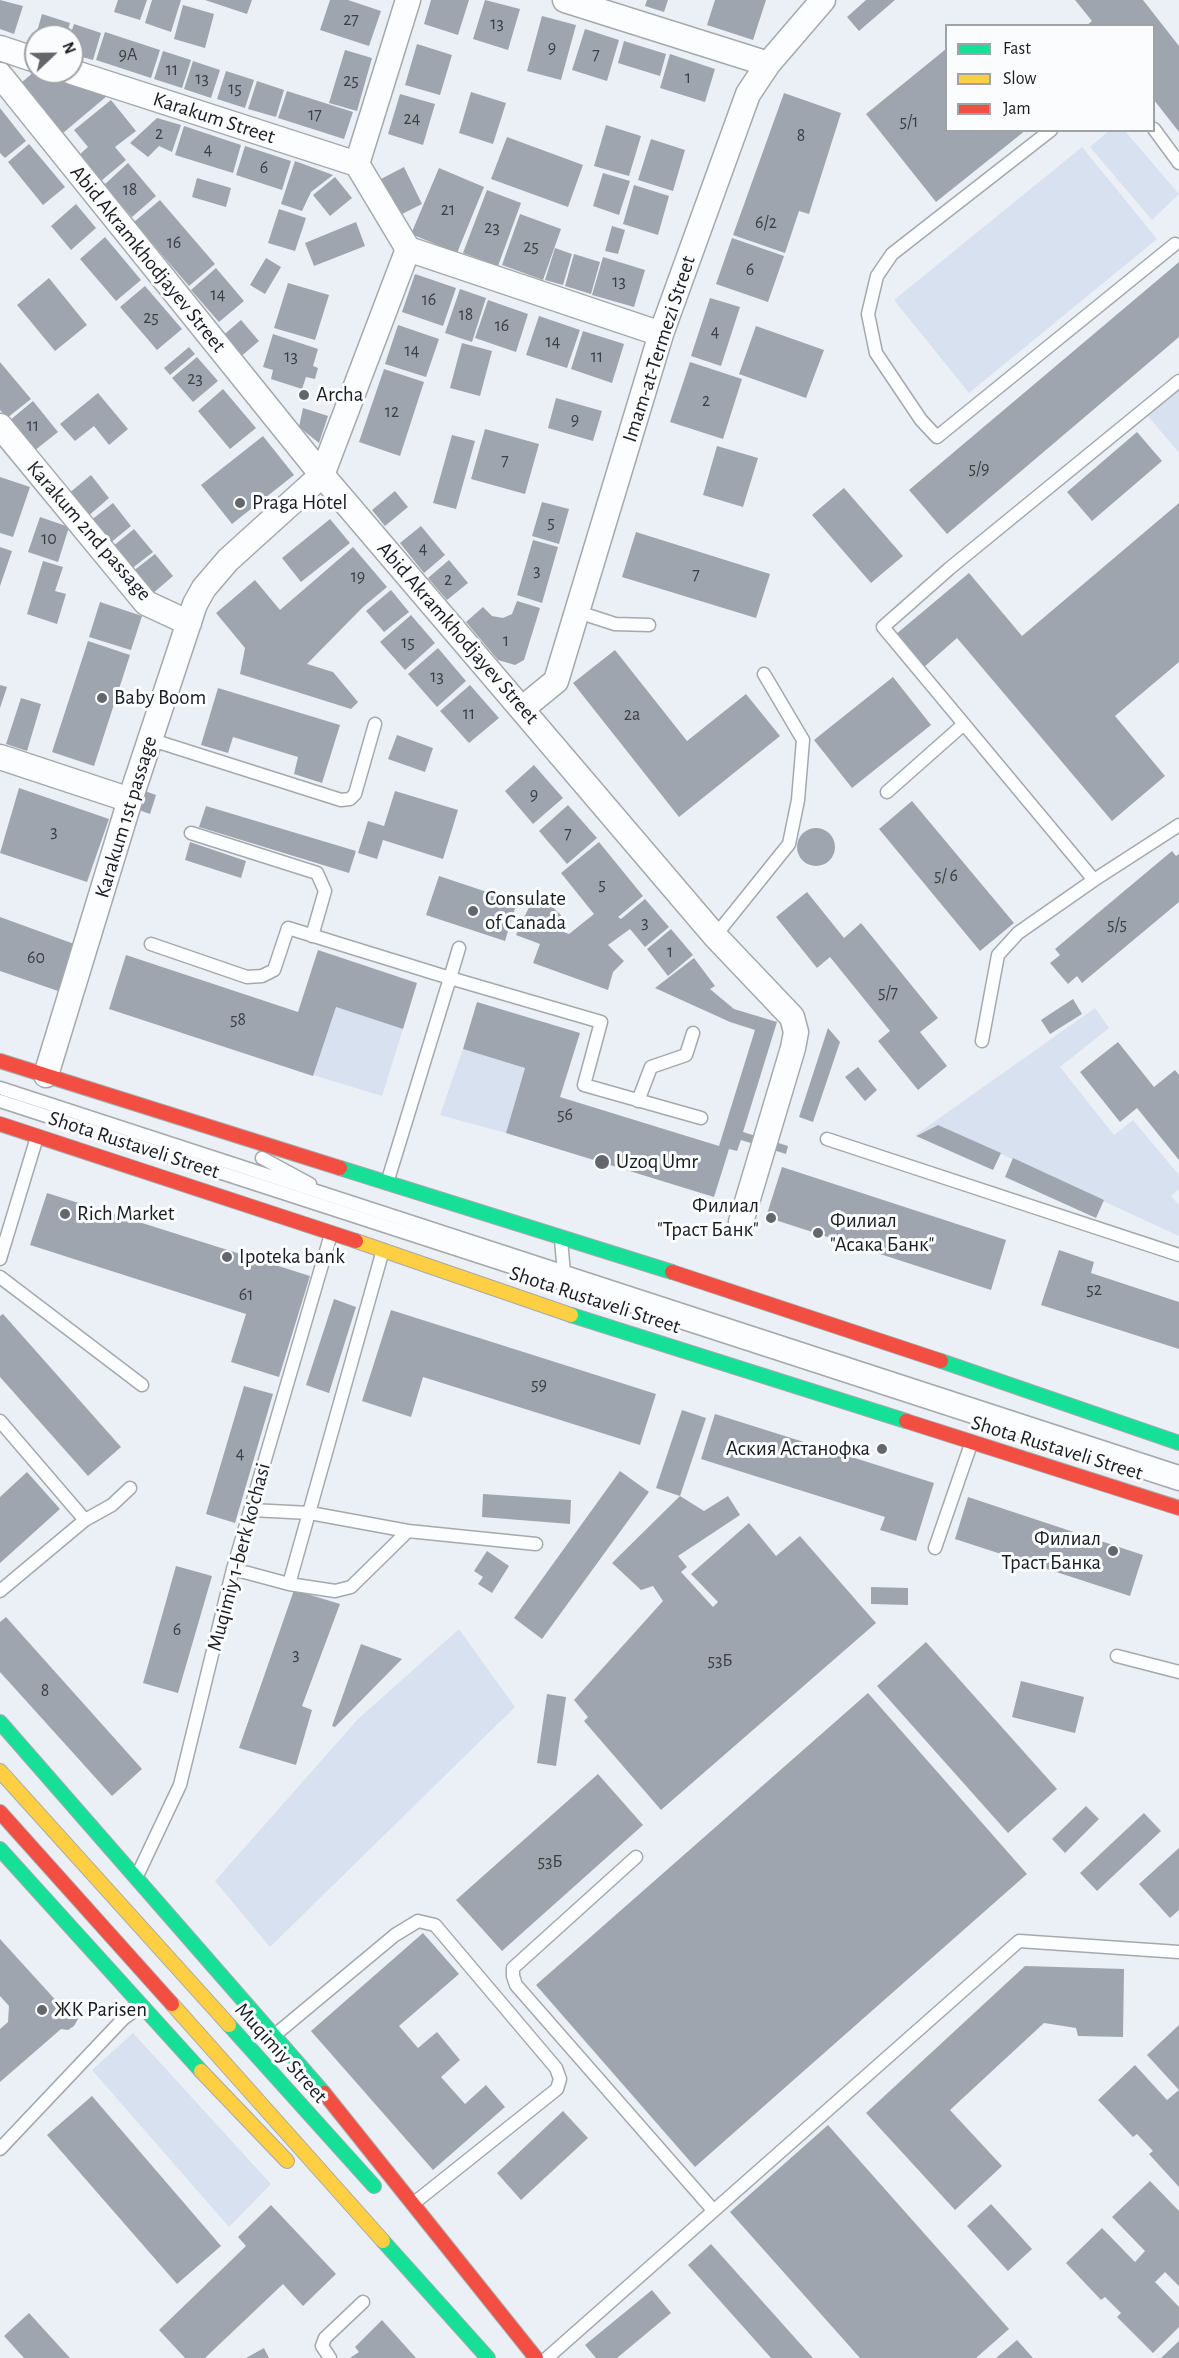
<!DOCTYPE html>
<html>
<head>
<meta charset="utf-8">
<style>
	body { margin:0 }
	#map { position:relative; width:1179px; height:2358px; overflow:hidden; background:#ebf0f6; font-family:"Alegreya Sans",sans-serif }
	canvas { display:block }
	.legend { position:absolute; left:945px; top:24px; width:210px; height:108px; box-sizing:border-box; background:#fafcfe; border:2px solid #a0a3a6; margin:0; padding:8px 10px; list-style:none; font-size:18px; color:#1a1d21 }
	.legend li { display:flex; align-items:center; gap:12px; height:30px }
	.legend b { width:30px; border:2px solid #a0a3a6 }
	.north { position:absolute; left:24px; top:24px; width:60px; height:60px; box-sizing:border-box; background:#fafcfe; border:2px solid #a0a3a6; border-radius:50%; rotate:68deg; font-size:16px; font-weight:700; line-height:24px; text-align:center; color:#1a1d21 }
	.north::after { content:''; display:block; margin:auto; width:21px; height:27px; background:#63676c; clip-path:polygon(50% 0,100% 100%,50% 72%,0 100%) }
</style>
</head>
<body>
<div id="map">
<canvas width="1179" height="2358"></canvas>
<ul class="legend">
<li><b style="height:8px;background:#16e098"></b>Fast</li>
<li><b style="height:8px;background:#ffcf43"></b>Slow</li>
<li><b style="height:8px;background:#f24e42"></b>Jam</li>
</ul>
<div class="north">N</div>
</div>
<script>
const context = document.querySelector('canvas').getContext('2d');
context.lineJoin = 'round';
function fill(path, color) { context.fillStyle = color; context.fill(path, 'evenodd'); }
const shape = rows => new Path2D(rows.map(r => 'M' + r).join(''));
function stroke(path, color, width, dash) { context.strokeStyle = color; context.lineWidth = width; context.lineCap = dash ? 'butt' : 'round'; context.setLineDash(dash || []); context.stroke(path); }
function drawText(font, color, halo, rows, align = 'center') {
  context.font = font + ' "Alegreya Sans",sans-serif'; context.lineWidth = 6; context.setLineDash([]); context.textBaseline = 'middle'; context.strokeStyle = halo; context.fillStyle = color; for (const [text, x, y, turn = 0] of rows) {
    context.save(); context.translate(x, y); context.rotate((+turn || 0) * Math.PI / 180); context.textAlign = isNaN(turn) ? turn : align; if (halo) context.strokeText(text, 0, 0); context.fillText(text, 0, 0); context.restore();
  }
}
fill(shape([
	[1110,130,1125,131,1179,194,1152,220,1090,147],
	[1082,147,1157,239,969,393,894,300],
	[1179,390,1179,453,1148,416],
	[336,1007,403,1029,382,1096,313,1075],
	[1095,1008,1109,1028,1060,1067,1114,1135,1133,1120,1179,1175,1179,1189,1171,1196,1179,1205,1179,1236,938,1125,914,1136],
	[463,1049,525,1068,506,1133,440,1115],
	[459,1629,515,1707,270,1947,215,1881,358,1719],
	[133,2033,271,2184,229,2227,92,2070]
]), '#d7e1f0');
fill(shape([
	[0,0,23,6,14,34,0,29],
	[118,0,147,0,140,20,114,12],
	[152,0,181,0,171,32,145,23],
	[205,0,252,0,247,14],
	[330,0,348,0,381,11,369,46,320,30],
	[431,0,469,0,458,35,424,24],
	[485,0,520,9,508,50,473,39],
	[647,0,668,0,664,12,645,6],
	[715,0,766,0,753,40,707,25],
	[866,0,895,0,859,31,847,17],
	[1075,0,1143,0,1179,46,1179,132,1154,100,1154,26,1086,26,1092,21],
	[183,5,214,14,205,48,174,39],
	[42,14,70,23,66,36,36,36,36,43,34,42],
	[542,16,576,25,561,80,527,71],
	[74,24,101,33,93,60,72,54,70,36],
	[585,29,619,40,607,81,572,70],
	[105,32,160,50,151,78,96,60],
	[624,41,666,54,660,76,618,63],
	[417,44,452,55,440,95,405,85],
	[946,49,946,130,1026,130,936,202,866,114],
	[345,50,372,58,357,111,329,103],
	[163,51,191,60,182,88,154,79],
	[670,54,715,69,705,102,660,88],
	[193,61,220,70,211,98,184,89],
	[36,70,36,72,107,96,63,133,21,83],
	[226,71,254,80,245,108,217,99],
	[257,81,284,90,276,117,248,109],
	[287,91,353,112,344,139,278,118],
	[471,92,506,103,493,144,459,133],
	[784,93,841,113,809,214,799,211,785,253,733,235],
	[400,94,435,104,423,145,388,134],
	[111,100,136,131,115,147,126,160,101,181,79,155,88,147,74,130],
	[0,108,26,141,5,158,0,153],
	[157,118,181,125,172,152,159,146,148,157,130,143],
	[606,125,641,136,629,176,594,166],
	[184,126,241,145,233,173,175,155],
	[507,137,583,165,568,207,491,179],
	[651,139,685,150,673,191,638,180],
	[29,144,65,187,43,205,8,162],
	[245,146,291,161,282,190,236,175],
	[295,161,333,175,311,192,302,211,281,204],
	[128,163,156,196,132,217,104,185],
	[404,167,422,204,398,216,379,180],
	[439,168,484,187,457,253,411,234],
	[603,173,630,181,619,215,593,206],
	[335,177,352,198,330,216,313,195],
	[197,178,231,188,226,207,192,197],
	[634,185,669,196,658,235,623,224],
	[487,190,521,203,498,266,463,253],
	[160,200,215,264,189,286,134,222],
	[76,204,96,228,71,250,51,226],
	[279,209,306,218,295,251,268,243],
	[520,214,561,229,543,280,502,265],
	[356,222,365,246,314,266,305,243],
	[612,226,625,230,618,254,605,251],
	[105,237,141,280,116,301,80,259],
	[732,238,784,256,768,302,716,284],
	[555,248,572,254,563,285,545,280],
	[574,254,600,262,591,294,565,286],
	[603,257,645,270,634,307,592,295],
	[266,258,281,267,265,294,250,285],
	[1179,262,1179,337,947,534,909,490],
	[216,268,244,301,219,322,191,290],
	[415,274,456,288,443,326,402,312],
	[49,278,87,325,55,351,17,305],
	[288,283,329,295,315,340,274,328],
	[145,286,182,329,157,350,120,307],
	[460,289,486,298,472,342,445,333],
	[710,298,740,307,721,366,691,356],
	[488,300,528,314,516,352,475,338],
	[539,316,580,330,567,368,526,355],
	[241,320,259,341,238,359,220,338],
	[398,325,439,339,426,377,385,364],
	[756,326,824,350,806,398,739,374],
	[583,331,624,344,612,383,571,369],
	[273,334,318,349,313,366,318,368,315,379,306,377,302,389,271,379,273,370,263,367],
	[462,343,492,351,480,396,450,388],
	[189,347,195,354,170,375,164,368],
	[197,357,218,381,193,402,172,378],
	[0,362,31,399,7,418,0,410],
	[690,362,742,379,723,439,670,422],
	[384,369,424,382,400,456,359,442],
	[223,389,256,428,230,449,198,411],
	[98,393,128,429,109,445,94,426,75,441,60,424],
	[556,398,602,411,593,441,548,428],
	[33,401,58,432,34,451,9,421],
	[303,408,328,416,319,443,299,427],
	[485,429,539,444,525,494,471,479],
	[1137,432,1162,461,1092,521,1067,492],
	[452,435,475,441,456,509,433,503],
	[263,436,294,475,232,524,201,485],
	[717,446,758,458,743,507,703,495],
	[91,475,109,498,87,517,68,494],
	[0,477,30,487,13,537,0,533],
	[844,488,903,556,871,583,812,515],
	[395,491,408,507,385,526,372,510],
	[542,502,569,509,559,544,532,536],
	[113,503,131,526,109,544,90,521],
	[1179,503,1179,662,1115,716,1165,776,1112,821,957,638,923,668,895,635,969,573,1022,636],
	[40,517,69,527,58,562,28,552],
	[330,519,350,543,301,582,282,558],
	[421,526,445,555,424,573,400,543],
	[134,529,153,552,130,570,112,547],
	[636,532,770,574,756,618,622,577],
	[533,540,558,547,542,603,517,595],
	[0,547,12,551,0,586],
	[353,547,387,587,363,607,307,664,333,672,358,702,351,709,240,674,245,648,216,613,255,580,280,610],
	[155,554,173,576,151,595,132,572],
	[449,560,468,583,447,600,428,578],
	[43,561,63,567,55,591,66,594,57,624,27,614],
	[391,590,409,612,384,632,366,611],
	[517,601,540,608,524,660,515,665,498,660,466,622,483,607,492,616,503,618,512,614],
	[100,602,142,616,131,650,89,637],
	[411,615,435,643,405,670,380,642],
	[88,641,130,655,94,766,52,752],
	[438,648,466,681,437,707,408,674],
	[615,650,687,741,746,694,780,736,679,817,573,683],
	[893,677,931,725,852,788,814,740],
	[0,685,7,687,0,708],
	[470,685,499,718,469,743,440,711],
	[218,688,340,725,322,783,294,774,298,757,233,737,228,753,201,745],
	[21,698,41,704,27,751,6,744],
	[397,735,433,748,425,772,388,759],
	[534,765,563,798,533,824,505,791],
	[19,788,109,819,87,882,0,853],
	[142,790,156,795,150,814,136,809],
	[395,791,458,810,443,859,383,840,377,859,358,853,368,821,384,826],
	[912,801,1014,923,980,951,879,829],
	[568,805,597,838,567,864,539,831],
	[206,806,356,851,349,873,199,827],
	'797 847a19 19 0 1 1 38 0a19 19 0 1 1-38 0Z',
	[190,842,246,861,241,878,185,860],
	[599,842,643,896,618,917,621,919,645,899,669,927,645,947,630,929,608,945,624,961,613,972,608,990,533,963,540,944,516,935,536,892,561,915,553,928,569,934,594,914,561,873],
	[1172,851,1176,856,1179,854,1179,902,1082,983,1077,976,1068,984,1050,963,1060,955,1055,949],
	[439,876,517,902,505,941,426,915],
	[807,892,844,938,861,923,938,1018,920,1032,947,1066,918,1090,878,1041,890,1031,830,957,817,968,776,917],
	[0,917,77,945,61,992,0,971],
	[671,929,693,955,668,976,647,949],
	[318,950,417,983,403,1029,336,1007,313,1076,109,1009,126,955,298,1012],
	[694,958,715,986,710,989,734,1009,777,1022,743,1132,788,1146,786,1154,741,1140,737,1151,729,1149,714,1197,506,1133,525,1068,463,1049,477,1002,580,1033,560,1097,719,1146,755,1030,730,1022,655,988],
	[1073,999,1082,1014,1050,1034,1041,1020],
	[828,1028,840,1042,813,1122,799,1117],
	[1118,1042,1154,1087,1175,1070,1179,1075,1179,1160,1137,1108,1120,1122,1080,1072],
	[858,1067,877,1090,865,1101,845,1077],
	[938,1125,1001,1153,993,1170,916,1136],
	[1013,1158,1104,1200,1096,1218,1005,1177],
	[782,1167,1006,1240,991,1290,766,1217],
	[47,1193,310,1276,279,1377,231,1362,246,1314,30,1245],
	[1059,1250,1094,1262,1091,1273,1179,1302,1179,1349,1041,1305],
	[334,1299,356,1307,329,1393,306,1385],
	[391,1310,656,1394,640,1445,423,1377,411,1417,362,1401],
	[3,1314,121,1447,88,1476,0,1377,0,1316],
	[244,1386,273,1394,235,1523,206,1514],
	[682,1410,706,1418,680,1496,656,1488],
	[715,1414,934,1483,916,1541,880,1530,885,1517,701,1459],
	[620,1471,649,1492,542,1639,514,1618],
	[27,1472,60,1509,0,1563,0,1497],
	[483,1494,571,1500,570,1524,482,1517],
	[680,1496,704,1511,728,1496,740,1515,678,1556,687,1567,681,1572,713,1607,718,1602,691,1574,749,1523,776,1556,800,1536,876,1623,661,1810,584,1721,588,1717,574,1700,663,1601,653,1586,641,1590,612,1563],
	[968,1497,1143,1555,1130,1596,955,1539],
	[487,1551,509,1566,492,1593,478,1584,483,1577,474,1571],
	[176,1566,212,1576,178,1693,143,1683],
	[871,1587,908,1588,908,1605,871,1604],
	[294,1590,340,1604,302,1706,312,1710,296,1765,239,1748],
	[6,1617,142,1769,112,1796,0,1672,0,1622],
	[926,1642,1057,1789,1008,1833,877,1686],
	[361,1644,402,1659,335,1727,332,1726],
	[1021,1681,1084,1697,1075,1733,1012,1717],
	[868,1693,1027,1874,695,2167,536,1985],
	[547,1694,566,1697,556,1766,537,1763],
	[598,1774,643,1825,502,1951,456,1900],
	[1086,1806,1099,1819,1065,1853,1052,1839],
	[1144,1813,1161,1831,1097,1891,1080,1873],
	[1179,1848,1179,1910,1170,1918,1139,1884],
	[423,1933,459,1974,399,2026,418,2048,437,2032,460,2060,441,2077,465,2104,486,2085,505,2107,433,2170,311,2031],
	[0,1939,61,2006,74,2009,78,2019,74,2026,68,2030,61,2029,0,2082,0,2029,8,2022,9,2006,0,1996],
	[1025,1966,1124,1969,1123,2037,1078,2036,1076,2028,1044,2023,950,2110,1002,2166,955,2210,866,2113],
	[1179,2025,1179,2187,1149,2154,1153,2151,1137,2134,1133,2137,1098,2100,1135,2065,1167,2100,1179,2090,1147,2055],
	[92,2096,221,2246,177,2284,47,2135],
	[563,2111,588,2138,521,2200,497,2173],
	[828,2125,1009,2329,976,2358,860,2358,730,2212],
	[1150,2181,1179,2211,1179,2286,1165,2272,1155,2282,1179,2307,1179,2327,1153,2353,1117,2317,1121,2313,1105,2297,1101,2300,1066,2263,1102,2228,1135,2262,1145,2251,1112,2217],
	[991,2204,1032,2249,1008,2271,967,2226],
	[271,2205,336,2274,303,2306,283,2284,205,2358,185,2358,159,2330,246,2246,238,2237],
	[711,2244,813,2358,771,2358,688,2265],
	[652,2290,671,2313,617,2358,596,2358,585,2345],
	[29,2313,70,2358,24,2358,4,2336],
	[382,2320,416,2358,350,2358,359,2352,355,2347],
	[1017,2340,1033,2358,996,2358],
	[1179,2341,1179,2358,1161,2358],
	[264,2348,269,2358,246,2358]
]), '#9fa5ae');
const lane = shape([
	[1154,129,1179,163],
	[1051,130,892,254,877,276,868,314,876,353,921,420,937,437,1175,244],
	[578,612,615,624,649,625],
	[149,739,341,800,350,799,355,794,375,724],
	[887,792,964,724],
	[191,833,317,873,325,891,312,936],
	[1094,880,883,627,950,568,1179,381],
	[715,936,789,844,798,800,803,740,764,674],
	[151,944,247,977,262,976,274,970,288,928,450,978,387,1183],
	[459,948,450,978,601,1022,584,1085,701,1118],
	[982,1041,998,955,1018,933,1094,880,1179,825],
	[0,1088,1179,1472],
	[0,1101,1179,1484],
	[638,1101,651,1067,686,1055,693,1033],
	[827,1139,1179,1255],
	[262,1158,310,1184],
	[0,1259,37,1137],
	[558,1276,564,1273,561,1240],
	[0,1277,142,1385],
	[0,1421,85,1520,0,1591],
	[251,1510,310,1513,408,1531],
	[85,1520,112,1505,130,1488],
	[935,1548,971,1444],
	[233,1569,289,1584,335,1591,351,1587,408,1531,536,1544],
	[289,1584,383,1250],
	[1117,1656,1179,1672],
	[636,1857,513,1968,513,1976,516,1985,713,2210],
	[137,1876,180,1785,233,1569,331,1234],
	[276,2034,395,1935,418,1921,435,1925,556,2068,560,2079,557,2089,414,2203],
	[0,2149,124,2018,141,2006],
	[330,2358,322,2346,325,2338,363,2302],
	[547,2358,1019,1941,1179,1952]
]);
const street = shape([
	[565,0,768,64],
	[0,48,36,60],
	[72,72,357,164],
	[0,75,322,475,715,936,792,1017,796,1032,793,1048,741,1222],
	[408,249,661,334],
	[0,426,146,603,189,623],
	[523,708,556,681,661,334,748,94,768,64,823,0],
	[0,757,130,800],
	[46,1075,130,800,195,604,204,588,228,560,322,475,408,249,357,164,408,0]
]);
const fast = shape([
	[340,1168,672,1272],
	[571,1315,906,1421],
	[941,1361,1179,1443],
	[0,1722,324,2093],
	[0,1849,201,2071],
	[229,2025,374,2186],
	[383,2241,488,2358]
]);
const slow = shape([
	[356,1241,571,1315],
	[0,1771,229,2025],
	[172,2004,383,2241],
	[201,2071,287,2161]
]);
const jam = shape([
	[0,1061,340,1168],
	[0,1124,356,1241],
	[672,1272,941,1361],
	[906,1421,1179,1508],
	[0,1812,172,2004],
	[324,2093,536,2358]
]);
stroke(lane, '#a5a8ac', 15);
stroke(street, '#a5a8ac', 27);
stroke(fast, '#a5a8ac', 16);
stroke(slow, '#a5a8ac', 16);
stroke(jam, '#a5a8ac', 16);
stroke(lane, '#fcfdfe', 12);
stroke(street, '#fcfdfe', 24);
stroke(fast, '#16e098', 14);
stroke(slow, '#ffcf43', 14);
stroke(jam, '#f24e42', 14);
for (const [x, y, r, color] of [
	[304,395,6,"#63676c"],
	[240,503,6,"#63676c"],
	[102,698,6,"#63676c"],
	[473,911,6,"#63676c"],
	[602,1162,8,"#63676c"],
	[65,1214,6,"#63676c"],
	[771,1218,6,"#63676c"],
	[818,1233,6,"#63676c"],
	[227,1257,6,"#63676c"],
	[882,1449,6,"#63676c"],
	[1113,1551,6,"#63676c"],
	[42,2010,6,"#63676c"]
]) { const dot = new Path2D(); dot.arc(x, y, r, 0, 2 * Math.PI); context.fillStyle = color; context.fill(dot); stroke(dot, '#fafcfe', 2); }
drawText('18px', '#3b3f44', null, [
	["27",351,20],
	["13",497,24],
	["9",552,48],
	["9A",128,55],
	["7",596,55],
	["11",172,70],
	["1",688,78],
	["13",202,79],
	["25",351,81],
	["15",235,89],
	["17",315,115],
	["24",412,119],
	["5/1",909,122],
	["2",159,134],
	["8",801,136],
	["4",208,150],
	["6",264,168],
	["18",130,190],
	["21",448,210],
	["6/2",766,223],
	["23",492,228],
	["16",174,243],
	["25",531,247],
	["6",750,270],
	["13",619,282],
	["14",218,295],
	["16",429,300],
	["18",466,315],
	["25",151,318],
	["16",502,326],
	["4",715,332],
	["14",553,342],
	["14",412,351],
	["13",291,357],
	["11",597,357],
	["23",195,379],
	["2",706,401],
	["12",392,412],
	["9",575,420],
	["11",33,426],
	["7",505,461],
	["5/9",979,469],
	["5",551,523],
	["10",49,539],
	["4",423,549],
	["3",537,571],
	["7",696,575],
	["19",358,577],
	["2",448,580],
	["1",506,641],
	["15",408,643],
	["13",437,677],
	["11",469,714],
	["2a",632,715],
	["9",534,795],
	["3",54,832],
	["7",568,834],
	["5/ 6",946,876],
	["5",602,885],
	["3",645,923],
	["5/5",1117,925],
	["1",670,952],
	["60",36,958],
	["5/7",888,993],
	["58",238,1020],
	["56",565,1115],
	["52",1094,1290],
	["61",246,1295],
	["59",539,1385],
	["4",240,1454],
	["6",177,1630],
	["3",296,1655],
	["53Б",720,1661],
	["8",45,1691],
	["53Б",550,1862]
]);
drawText('21px', '#1a1d21', '#fafcfe', [
	["Karakum Street",214,118,18],
	["Abid Akramkhodjayev Street",148,259,51],
	["Imam-at-Termezi Street",659,349,-72],
	["Karakum 2nd passage",89,531,49],
	["Abid Akramkhodjayev Street",458,633,49],
	["Karakum 1st passage",126,817,-73],
	["Shota Rustaveli Street",134,1145,18],
	["Shota Rustaveli Street",595,1300,18],
	["Shota Rustaveli Street",1057,1448,17],
	["Muqimiy 1-berk ko'chasi",239,1557,-75],
	["Muqimiy Street",281,2053,48]
]);
drawText('21px', '#1a1d21', '#fafcfe', [
	["Archa",316,395],
	["Praga Hotel",252,503],
	["Baby Boom",114,698],
	["Consulate",485,899],
	["of Canada",485,923],
	["Uzoq Umr",616,1162],
	["Филиал",759,1206,"right"],
	["\"Траст Банк\"",759,1230,"right"],
	["Rich Market",77,1214],
	["Филиал",830,1221],
	["\"Асака Банк\"",830,1245],
	["Ipoteka bank",239,1257],
	["Аския Астанофка",870,1449,"right"],
	["Филиал",1101,1539,"right"],
	["Траст Банка",1101,1563,"right"],
	["ЖК Parisen",54,2010]
], 'left');
</script>
</body>
</html>
